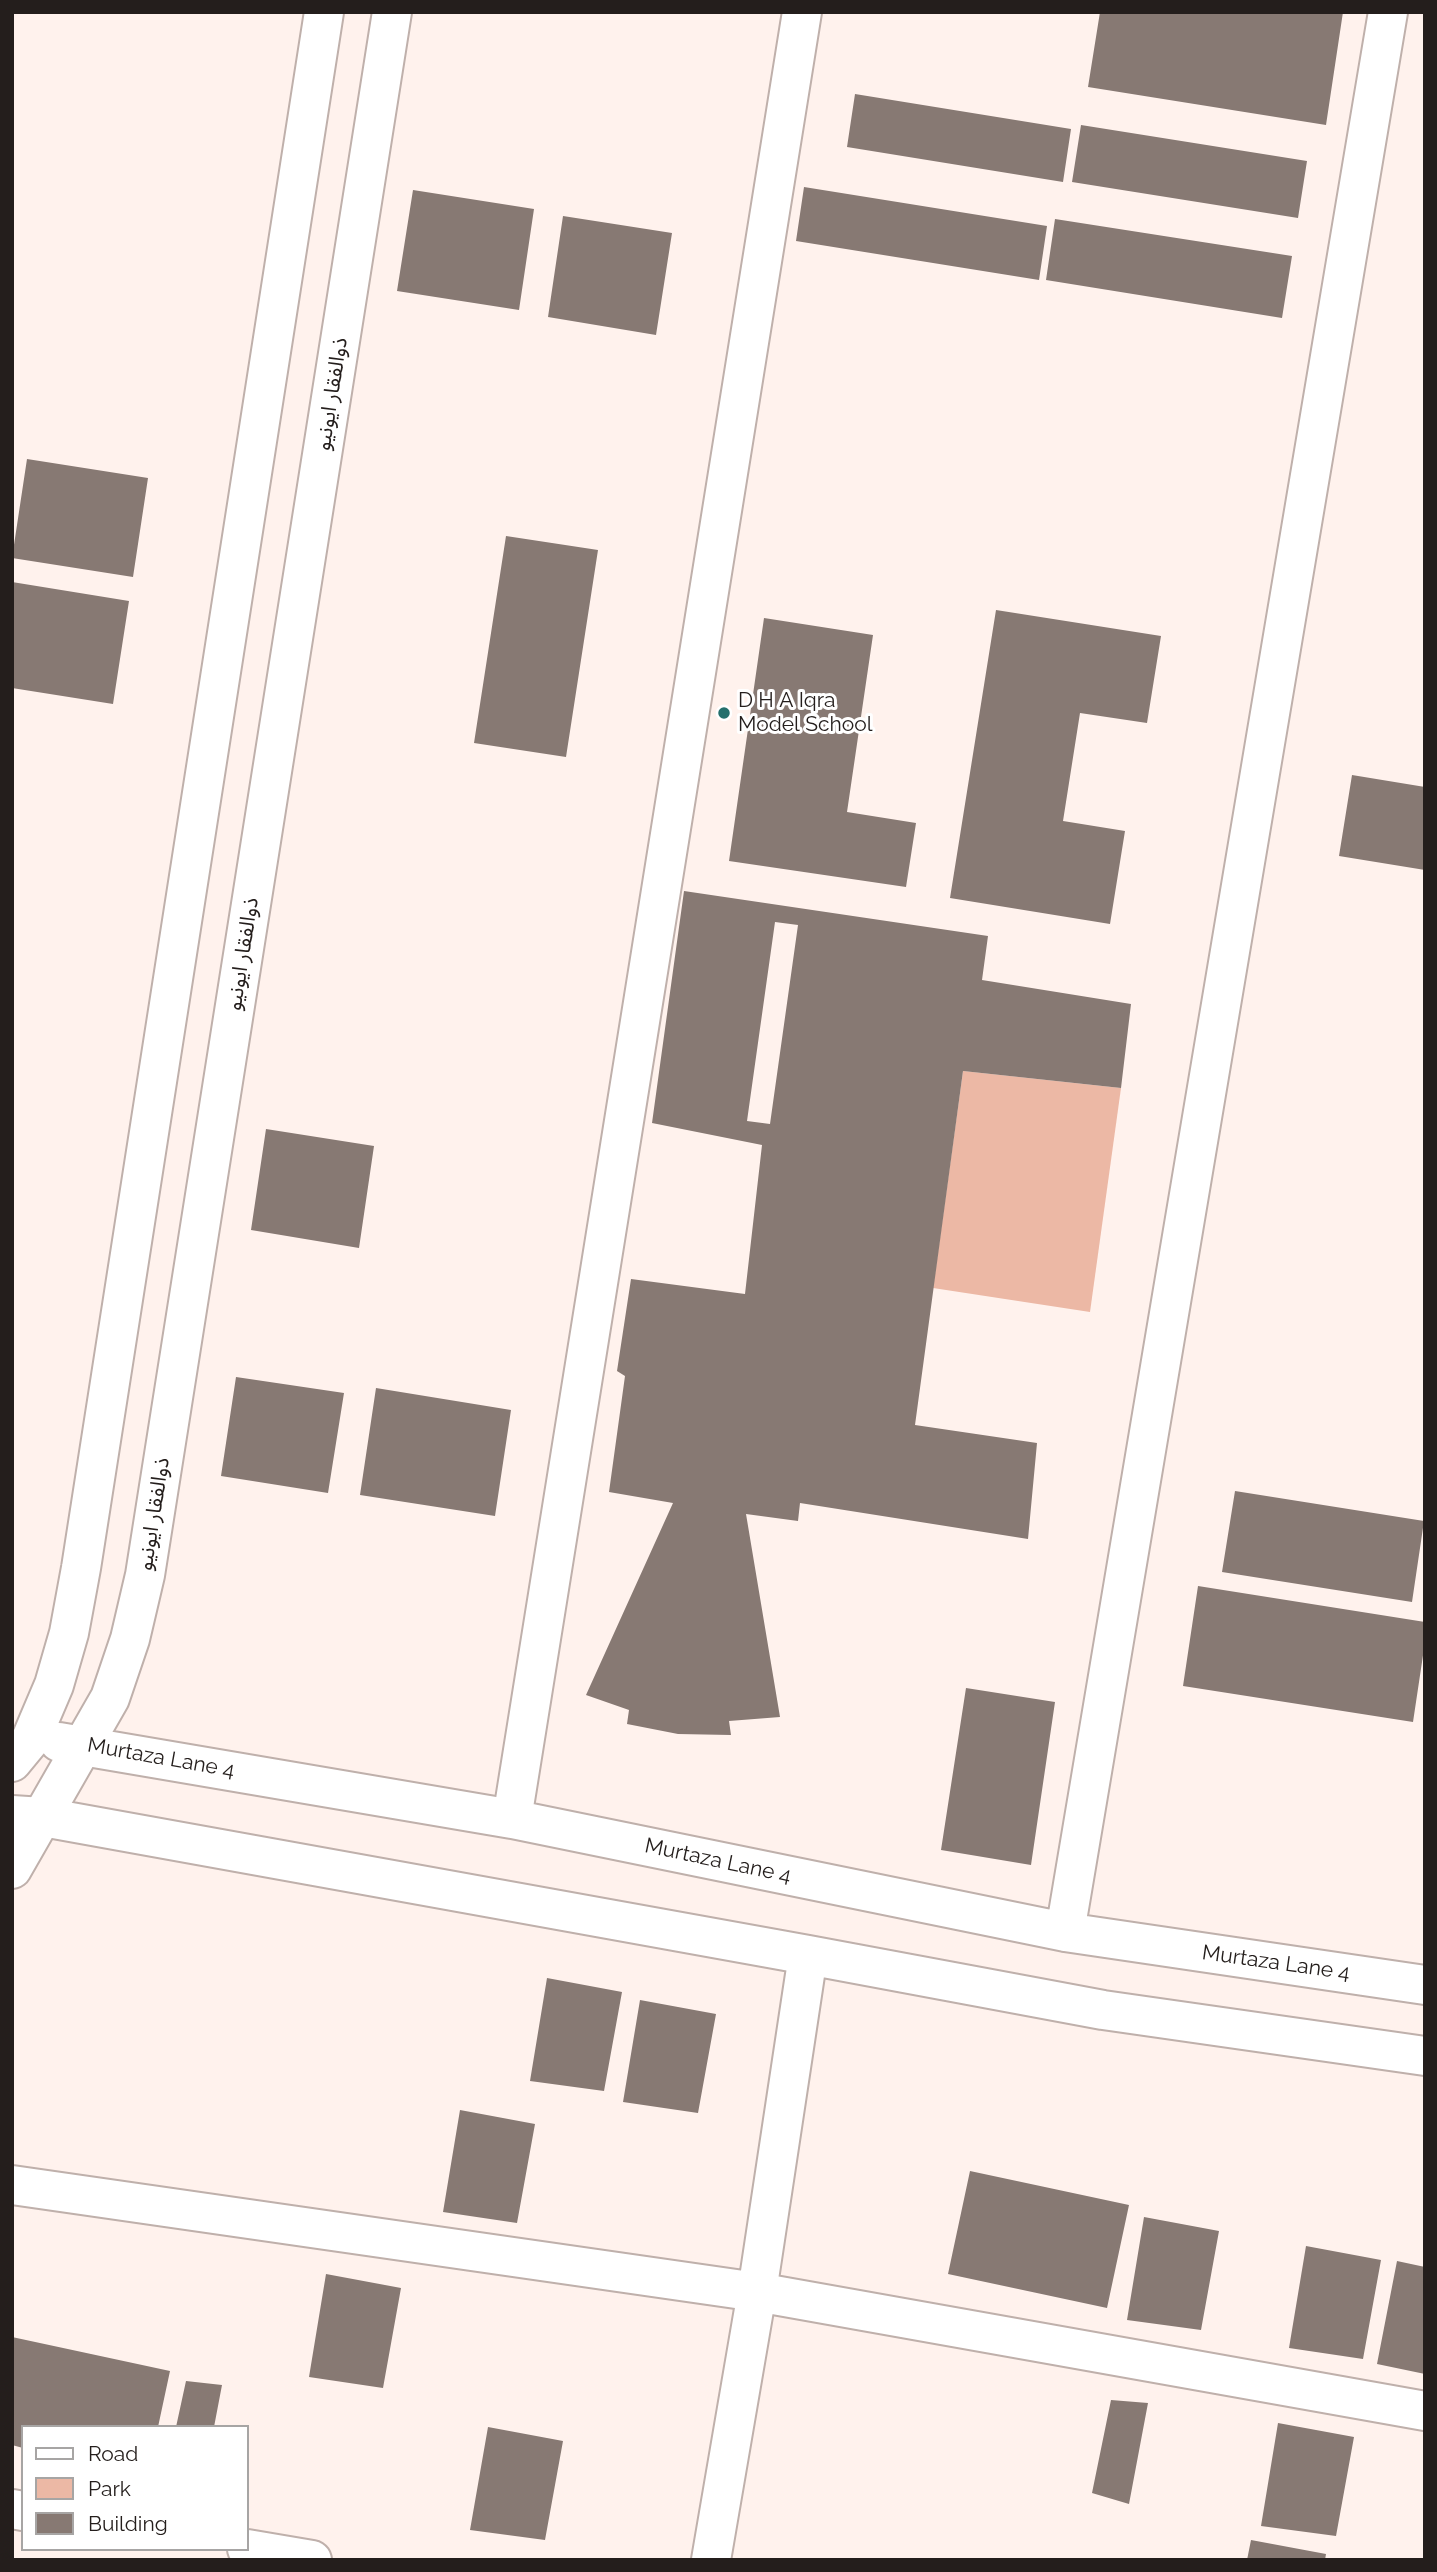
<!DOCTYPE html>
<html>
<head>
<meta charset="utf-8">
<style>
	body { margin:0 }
	#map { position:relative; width:1437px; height:2572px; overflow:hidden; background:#fff2ed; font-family:Raleway,sans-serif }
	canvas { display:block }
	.frame { position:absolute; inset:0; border:14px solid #241e1c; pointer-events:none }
	.legend { position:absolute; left:21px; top:2425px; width:228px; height:126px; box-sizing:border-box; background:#fff; border:2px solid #a7a5a4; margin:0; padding:9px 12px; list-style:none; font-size:21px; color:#241e1c }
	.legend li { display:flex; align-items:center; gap:14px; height:35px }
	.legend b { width:35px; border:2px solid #a7a5a4 }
</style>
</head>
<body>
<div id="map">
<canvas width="1437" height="2572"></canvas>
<div class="frame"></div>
<ul class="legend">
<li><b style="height:9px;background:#fff"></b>Road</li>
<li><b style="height:19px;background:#ecb8a5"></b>Park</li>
<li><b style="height:19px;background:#877973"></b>Building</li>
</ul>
</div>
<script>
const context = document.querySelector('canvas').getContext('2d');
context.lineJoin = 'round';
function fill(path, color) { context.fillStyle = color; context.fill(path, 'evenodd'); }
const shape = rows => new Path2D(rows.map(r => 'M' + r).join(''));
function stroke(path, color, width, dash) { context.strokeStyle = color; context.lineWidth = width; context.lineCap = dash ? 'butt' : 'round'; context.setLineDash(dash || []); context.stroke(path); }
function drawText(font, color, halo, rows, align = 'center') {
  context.font = font + ' Raleway,"Noto Sans Arabic",sans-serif'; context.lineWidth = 6; context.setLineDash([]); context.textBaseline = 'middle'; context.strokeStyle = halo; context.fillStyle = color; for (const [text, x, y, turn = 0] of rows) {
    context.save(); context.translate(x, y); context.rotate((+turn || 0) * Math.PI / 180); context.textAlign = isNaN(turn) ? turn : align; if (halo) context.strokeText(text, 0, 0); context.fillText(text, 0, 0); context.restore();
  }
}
fill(shape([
	[963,1071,1121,1088,1090,1312,933,1288]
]), '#ecb8a5');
fill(shape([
	[1100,12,1343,12,1326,125,1088,87],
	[855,94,1071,129,1063,182,847,147],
	[1081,125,1307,161,1298,218,1072,182],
	[804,187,1047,226,1039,280,796,241],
	[413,190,534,209,519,310,397,291],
	[563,216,672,233,656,335,548,317],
	[1055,219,1292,256,1282,318,1046,280],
	[27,459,148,478,133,577,12,558],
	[506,536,598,550,566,757,474,743],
	[12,582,129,601,113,704,12,688],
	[996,610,1161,636,1147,723,1080,713,1063,821,1125,831,1110,924,950,898],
	[764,618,873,635,847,812,916,823,906,887,729,861],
	[1352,775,1425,787,1425,870,1339,856],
	[684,891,988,936,982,980,1131,1004,1121,1088,963,1071,915,1425,1037,1443,1028,1539,800,1503,798,1521,746,1514,780,1717,729,1721,731,1735,678,1734,627,1724,629,1710,586,1695,673,1503,609,1492,625,1376,617,1371,631,1279,745,1294,762,1145,652,1123],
	[775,922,798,925,770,1124,747,1121],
	[266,1129,374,1146,359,1248,251,1230],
	[236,1377,344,1393,328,1493,221,1476],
	[376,1388,511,1410,495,1516,360,1495],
	[1235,1491,1424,1521,1412,1602,1222,1572],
	[1198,1586,1425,1622,1425,1642,1413,1722,1183,1686],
	[966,1688,1055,1702,1031,1865,941,1850],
	[547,1978,622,1992,604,2091,530,2081],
	[640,2000,716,2014,698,2113,623,2102],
	[460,2110,535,2124,517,2223,443,2212],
	[970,2171,1129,2205,1107,2308,948,2274],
	[1144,2217,1219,2231,1201,2330,1127,2320],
	[1306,2246,1381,2260,1363,2359,1289,2348],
	[1397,2261,1425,2267,1425,2374,1377,2364],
	[326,2274,401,2288,383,2388,309,2377],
	[12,2337,170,2371,158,2427,23,2427,23,2448,12,2445],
	[186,2381,222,2385,214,2427,176,2427],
	[1111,2400,1148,2403,1129,2504,1092,2493],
	[1278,2423,1354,2437,1336,2536,1261,2526],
	[488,2427,563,2441,545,2540,470,2530],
	[1251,2540,1326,2554,1325,2560,1247,2560]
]), '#877973');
const minor = shape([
	[59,1742,512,1819,1065,1932,1425,1985],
	[12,1762,31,1739,54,1685,69,1633,81,1568,324,12],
	[12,1815,43,1817,808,1955,1103,2010,1425,2056],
	[512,1819,802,12],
	[12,1869,110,1698,130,1639,145,1575,392,12],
	[1065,1932,1388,12],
	[12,2185,757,2292,1425,2411],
	[12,2509,23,2511],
	[247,2549,312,2560],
	[711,2560,757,2292,808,1955]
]);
stroke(minor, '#bfb0ab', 42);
stroke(minor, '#fff', 38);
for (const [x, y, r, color] of [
	[724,713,7,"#246f6c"]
]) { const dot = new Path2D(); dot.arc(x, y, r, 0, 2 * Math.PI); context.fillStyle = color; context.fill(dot); stroke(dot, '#fff', 2.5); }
drawText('21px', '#241e1c', '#fff', [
	["ذوالفقار ایونیو",332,394,-81],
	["ذوالفقار ایونیو",243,954,-81],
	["ذوالفقار ایونیو",154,1514,-81],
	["Murtaza Lane 4",161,1758,10],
	["Murtaza Lane 4",718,1861,12],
	["Murtaza Lane 4",1276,1963,8]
]);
drawText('21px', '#241e1c', '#fff', [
	["D H A Iqra",738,701],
	["Model School",738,725]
], 'left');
</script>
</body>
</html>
